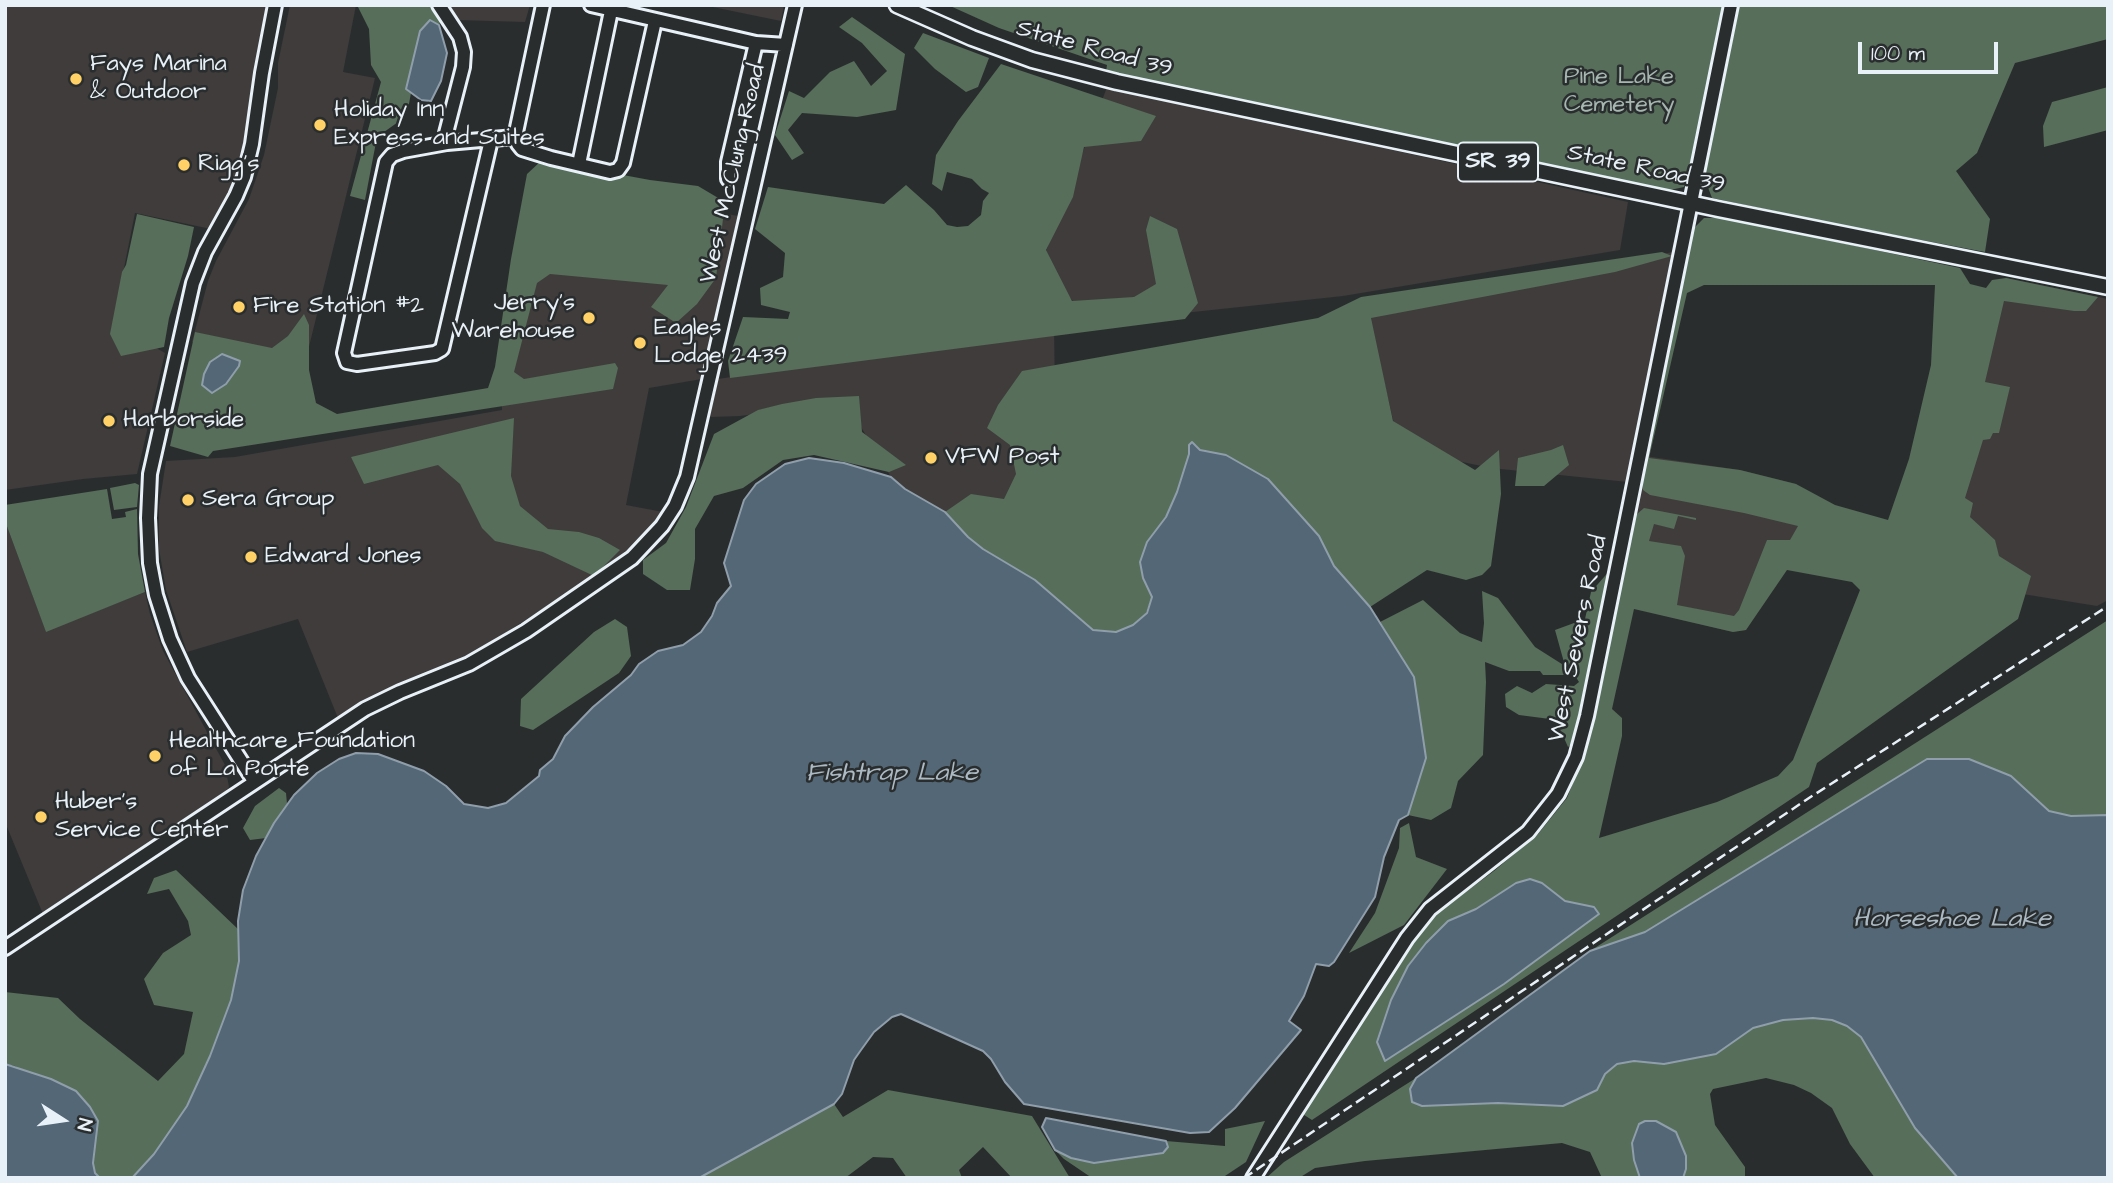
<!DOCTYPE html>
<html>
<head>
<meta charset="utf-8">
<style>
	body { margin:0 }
	#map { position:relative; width:2113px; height:1183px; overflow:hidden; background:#2a2d2e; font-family:"Architects Daughter",sans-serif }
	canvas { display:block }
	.frame { position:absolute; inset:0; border:7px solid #e8f1f8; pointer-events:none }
	.north { position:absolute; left:28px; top:1085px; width:70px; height:70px; -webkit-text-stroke:5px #2a2d2e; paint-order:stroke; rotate:102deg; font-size:19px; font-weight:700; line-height:28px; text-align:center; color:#e8f1f8 }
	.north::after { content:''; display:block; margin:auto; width:24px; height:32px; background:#e8f1f8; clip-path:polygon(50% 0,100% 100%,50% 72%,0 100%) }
	.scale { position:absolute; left:1858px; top:42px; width:140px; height:32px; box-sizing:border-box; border:4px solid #e8f1f8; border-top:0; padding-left:9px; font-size:21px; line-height:24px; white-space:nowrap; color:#e8f1f8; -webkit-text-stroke:5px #2a2d2e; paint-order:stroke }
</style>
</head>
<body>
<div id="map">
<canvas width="2113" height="1183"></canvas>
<div class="frame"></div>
<div class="north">N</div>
<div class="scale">100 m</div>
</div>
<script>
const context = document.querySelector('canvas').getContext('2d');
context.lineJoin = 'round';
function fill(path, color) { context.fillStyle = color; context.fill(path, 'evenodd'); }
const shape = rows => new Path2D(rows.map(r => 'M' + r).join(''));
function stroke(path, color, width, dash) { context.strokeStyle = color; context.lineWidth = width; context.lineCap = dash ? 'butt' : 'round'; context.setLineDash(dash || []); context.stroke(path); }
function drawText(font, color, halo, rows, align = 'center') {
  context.font = font + ' "Architects Daughter",sans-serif'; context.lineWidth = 5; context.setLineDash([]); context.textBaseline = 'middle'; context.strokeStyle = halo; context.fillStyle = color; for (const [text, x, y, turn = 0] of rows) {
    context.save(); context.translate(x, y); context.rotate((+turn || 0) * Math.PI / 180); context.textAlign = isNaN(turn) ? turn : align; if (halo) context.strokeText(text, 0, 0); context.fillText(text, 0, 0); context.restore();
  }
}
fill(shape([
	[5,5,269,5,251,103,247,141,238,176,227,201,211,229,135,213,113,323,165,353,137,474,83,479,5,490],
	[290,5,356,5,343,72,375,78,305,363,192,342,208,281,216,261,249,199,264,155,278,88,278,63],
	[447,5,530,5,525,22,457,20],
	[703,5,784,5,781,21],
	[1107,87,1628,202,1620,250,1343,296,1090,323,1042,262],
	[550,180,738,216,702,379,649,388,626,505,663,512,651,530,626,555,479,650,411,678,338,718,298,619,187,652,166,590,159,549,159,506,166,461,235,457,502,410,501,390],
	[1673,252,1628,482,1491,468,1400,449,1367,310],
	[2006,278,2108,299,2108,600,2097,606,1936,580],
	[1054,327,1056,468,968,537,945,512,905,489,891,477,846,402,740,416,710,417,718,379],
	[1645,456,1740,470,1796,484,1810,512,1746,630,1733,632,1616,604],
	[5,521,46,631,145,592,150,614,163,651,225,765,229,787,222,797,43,914,5,822]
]), '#3f3c3b');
fill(shape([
	[357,5,429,5,442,18,439,25,430,20,406,89,411,93,408,109,401,120,377,137,365,200,350,196,381,82,371,65,369,29],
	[948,5,1724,5,1687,181,1684,187,1670,190,1106,72,1107,65,999,28],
	[1737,5,2108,5,2108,39,2015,63,1977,153,1956,171,1990,219,1985,252,1831,223,1712,198,1704,177],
	[852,17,905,54,896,110,857,117,802,113,788,130,804,153,792,160,775,135,789,91,804,98,830,72,854,61,871,86,887,71,862,43,839,27],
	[923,33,989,58,978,87,966,92,935,69,914,48],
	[1001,64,1156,116,1141,141,1084,147,1073,197,1046,250,1072,301,1134,297,1156,284,1146,230,1150,216,1177,229,1198,303,1185,319,730,378,728,361,743,317,788,319,790,312,761,305,760,288,783,277,785,253,755,229,768,187,884,204,906,185,934,210,947,225,957,227,968,226,981,215,983,201,989,193,982,189,972,179,947,172,942,191,932,184,936,155,958,121],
	[2108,87,2108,130,2044,147,2043,126,2052,102],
	[542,160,650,180,698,186,725,202,716,278,697,304,676,323,651,307,668,285,550,274,537,283,514,372,524,379,615,363,618,368,613,389,213,451,208,457,170,446,195,332,272,348,288,336,304,314,309,325,309,370,316,403,337,414,488,388,495,367,511,259,527,174],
	[222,354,239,361,239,366,226,384,212,392,204,374,210,362],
	[137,214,194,227,188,256,169,318,164,347,121,356,110,334,122,272,126,265],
	[1704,218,1724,218,1960,268,1970,284,1986,288,1992,280,2006,278,2098,297,2086,311,2074,311,2004,301,1985,382,2010,387,1999,433,1993,433,1990,439,1983,440,1965,498,1973,503,1970,517,1995,540,1999,556,2031,576,2018,619,1817,763,1809,787,1312,1120,1301,1113,1428,920,1494,871,1538,834,1567,798,1584,756,1595,715,1627,546,1632,540,1633,522,1636,515,1644,508,1696,518,1696,520,1678,516,1674,529,1654,524,1649,541,1681,546,1685,556,1677,605,1734,616,1739,610,1767,540,1790,540,1798,526,1744,513,1650,495,1643,490,1641,478,1689,243,1694,228],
	[1704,285,1935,285,1931,365,1909,459,1888,520,1835,505,1796,484,1740,470,1649,458,1687,293],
	[1787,570,1852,582,1860,590,1793,760,1778,776,1717,802,1599,838,1622,736,1622,718,1612,709,1634,609,1733,632,1746,630],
	[1516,883,1542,883,1565,901,1594,907,1377,1042,1391,1000,1408,966,1448,921,1476,909],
	[1662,252,1672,256,1615,272,1371,318,1393,421,1475,470,1499,450,1501,494,1491,566,1482,575,1466,580,1427,570,1370,607,1334,566,1319,536,1268,480,1226,455,1200,450,1196,445,1189,445,1189,454,1177,492,1166,517,1147,542,1140,562,1143,578,1152,597,1146,613,1133,625,1116,632,1093,630,1035,580,983,549,968,537,945,512,971,494,1004,499,1016,474,1010,445,987,428,998,405,1022,371,1318,318,1361,297],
	[859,396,862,432,906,465,889,472,814,455,783,460,743,488,714,496,695,529,695,559,690,590,667,590,643,574,643,560,666,543,686,507,714,434,758,410,782,404,816,398],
	[514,418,511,476,520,506,548,529,579,532,599,538,620,550,594,576,543,552,495,541,482,528,460,484,438,465,364,484,351,457],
	[1563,445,1569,465,1544,486,1515,486,1518,458,1551,450],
	[135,483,139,485,137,507,114,510,110,488],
	[107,489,112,519,126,517,125,512,137,509,138,554,145,592,46,632,5,521,5,505],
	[1611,569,1589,682,1574,742,1568,747,1561,731,1550,719,1519,715,1506,707,1505,694,1517,686,1532,693,1546,684,1574,686,1579,682,1572,671,1566,675,1543,675,1540,671,1509,671,1485,662,1486,682,1483,755,1458,781,1451,808,1431,820,1408,815,1426,758,1414,677,1380,622,1423,600,1460,633,1482,642,1484,623,1482,591,1498,598,1535,647,1565,666,1555,630,1585,619,1591,592],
	[615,619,627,627,631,656,619,673,533,730,520,726,521,699,594,632],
	[2108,620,2108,815,2071,816,2049,811,2011,776,1969,759,1645,932,1590,951],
	[279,788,286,793,287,804,266,838,250,840,243,828,255,806],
	[1409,823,1416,857,1447,869,1404,925,1349,953,1375,913,1399,848,1400,828],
	[176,870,239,930,239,961,231,1000,210,1056,187,1106,154,1154,132,1178,100,1178,95,1173,93,1163,98,1121,15,1066,5,1064,5,992,58,998,80,1019,158,1081,184,1054,193,1012,154,1005,144,979,163,953,191,935,188,921,169,889,147,894,154,878],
	[1813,1018,1832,1020,1847,1026,1861,1037,1915,1128,1958,1178,1875,1178,1850,1144,1832,1108,1811,1093,1794,1085,1766,1078,1713,1089,1710,1094,1715,1125,1745,1167,1745,1178,1683,1178,1686,1169,1632,1143,1634,1160,1640,1178,1602,1178,1590,1152,1562,1143,1365,1161,1315,1168,1299,1178,1266,1178,1284,1162,1416,1078,1410,1089,1498,1103,1563,1106,1597,1090,1605,1074,1617,1064,1634,1061,1664,1064,1715,1054,1753,1028,1783,1020],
	[888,1090,1032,1116,1070,1178,1012,1178,983,1147,959,1170,962,1178,907,1178,893,1158,873,1157,845,1178,699,1178,834,1104,843,1117],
	[1265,1121,1246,1162,1222,1178,1092,1178,1064,1159,1055,1150,1071,1158,1094,1163,1163,1153,1168,1147,1166,1141,1225,1146,1225,1129]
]), '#566e5a');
const water = shape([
	[430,20,439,25,447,53,441,81,431,101,421,100,406,89,420,31,430,20],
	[222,354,240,361,239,366,226,384,212,393,202,385,204,374,210,362,222,354],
	[1192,442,1200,450,1226,455,1268,479,1319,536,1334,566,1370,607,1414,677,1426,758,1408,815,1399,820,1384,857,1375,897,1334,962,1329,966,1316,964,1304,996,1289,1021,1301,1030,1235,1108,1209,1132,1190,1133,1024,1104,1005,1082,991,1059,983,1051,901,1014,892,1017,874,1032,861,1050,854,1060,842,1094,834,1104,699,1178,132,1178,154,1154,187,1106,210,1056,231,1000,239,961,238,921,243,890,256,856,274,823,294,795,317,773,339,759,356,753,378,754,424,771,446,786,464,804,488,808,506,803,539,776,540,770,553,759,565,736,593,707,631,675,639,664,658,651,683,645,701,632,712,616,717,603,731,586,724,563,744,500,756,484,785,464,809,458,844,463,891,477,905,489,945,512,968,537,983,549,1035,580,1093,630,1116,632,1133,625,1147,613,1152,597,1143,578,1140,562,1147,542,1166,517,1177,492,1189,454,1189,445,1192,442],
	[1927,759,1969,759,2011,776,2049,811,2071,816,2108,815,2108,1178,1958,1178,1915,1128,1861,1037,1847,1026,1832,1020,1813,1018,1783,1020,1753,1028,1716,1054,1664,1064,1634,1061,1617,1064,1605,1074,1597,1090,1563,1106,1498,1103,1422,1106,1412,1102,1410,1089,1416,1078,1590,951,1645,932,1927,759],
	[1530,879,1542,883,1565,901,1594,907,1599,914,1504,984,1385,1061,1377,1042,1391,1000,1408,966,1426,943,1448,921,1476,909,1516,883,1530,879],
	[5,1064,51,1079,76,1091,90,1107,98,1121,93,1163,95,1173,100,1178,5,1178,5,1064],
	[1046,1118,1166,1141,1168,1147,1163,1153,1094,1163,1071,1158,1055,1150,1042,1127,1046,1118],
	[1645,1121,1656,1121,1676,1132,1686,1156,1686,1169,1683,1178,1640,1178,1634,1160,1632,1143,1639,1124,1645,1121]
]);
fill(water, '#536776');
stroke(water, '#8f9eaa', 2);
const minor = shape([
	[439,5,460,37,464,52,463,67,446,133,447,143],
	[543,5,515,137,518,144,522,149,551,158,610,172,618,170,623,163,655,21],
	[591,5,756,43,786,45],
	[491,140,442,349,435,353,357,364,347,362,344,353,386,162,392,155,403,151,447,143,515,137],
	[579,164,611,11],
	[728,179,728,162,756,43],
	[254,781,188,678,170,639,156,595,150,563,148,518,150,474,193,283,205,252,236,196,244,177,252,144,262,73,275,5],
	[5,948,365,709,400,692,469,664,526,631,632,558,662,526,675,506,687,477,795,5],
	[1253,1178,1407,938,1430,909,1528,832,1558,794,1576,757,1587,716,1731,5]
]);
const major = shape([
	[897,5,972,38,1032,60,1117,82,1718,209,2108,287]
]);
stroke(minor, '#e8f1f8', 18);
stroke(major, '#e8f1f8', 19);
stroke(minor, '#2a2d2e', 12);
stroke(major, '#2a2d2e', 14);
stroke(shape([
	[1244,1178,1809,798,2108,606]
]), '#e8f1f8', 2.5, [10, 5]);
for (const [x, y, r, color] of [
	[76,79,7,"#ffd166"],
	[320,125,7,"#ffd166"],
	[184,165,7,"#ffd166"],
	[239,307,7,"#ffd166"],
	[589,318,7,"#ffd166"],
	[640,343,7,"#ffd166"],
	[109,421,7,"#ffd166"],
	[931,458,7,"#ffd166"],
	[188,500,7,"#ffd166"],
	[251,557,7,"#ffd166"],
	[155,756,7,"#ffd166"],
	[41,817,7,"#ffd166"]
]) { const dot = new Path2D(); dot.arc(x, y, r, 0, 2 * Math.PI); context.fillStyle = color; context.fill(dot); stroke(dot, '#2a2d2e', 2.5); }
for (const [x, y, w] of [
	[1498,162,80]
]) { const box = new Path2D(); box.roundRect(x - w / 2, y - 19.5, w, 39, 5); context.fillStyle = '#2a2d2e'; context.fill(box); stroke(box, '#e8f1f8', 2); }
drawText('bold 23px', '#e8f1f8', null, [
	["SR 39",1498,162]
]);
drawText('24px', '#e8f1f8', '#2a2d2e', [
	["State Road 39",1094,50,15],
	["State Road 39",1646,170,12],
	["West McClung Road",734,174,-77],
	["West Severs Road",1579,639,-78]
]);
drawText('24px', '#e8f1f8', '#2a2d2e', [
	["Fays Marina",90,65],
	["& Outdoor",90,93],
	["Holiday Inn",334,111],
	["Express and Suites",334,139],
	["Rigg's",198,165],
	["Jerry's",575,304,"right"],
	["Warehouse",575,332,"right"],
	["Fire Station #2",253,307],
	["Eagles",654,329],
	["Lodge 2439",654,357],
	["Harborside",123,421],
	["VFW Post",945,458],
	["Sera Group",202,500],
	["Edward Jones",265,557],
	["Healthcare Foundation",169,742],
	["of La Porte",169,770],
	["Huber's",55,803],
	["Service Center",55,831]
], 'left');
drawText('24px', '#a6b6b1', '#2a2d2e', [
	["Pine Lake",1619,78],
	["Cemetery",1619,106]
]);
drawText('italic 26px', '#acbac4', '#2a2d2e', [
	["Fishtrap Lake",892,775],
	["Horseshoe Lake",1952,921]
]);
</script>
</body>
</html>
